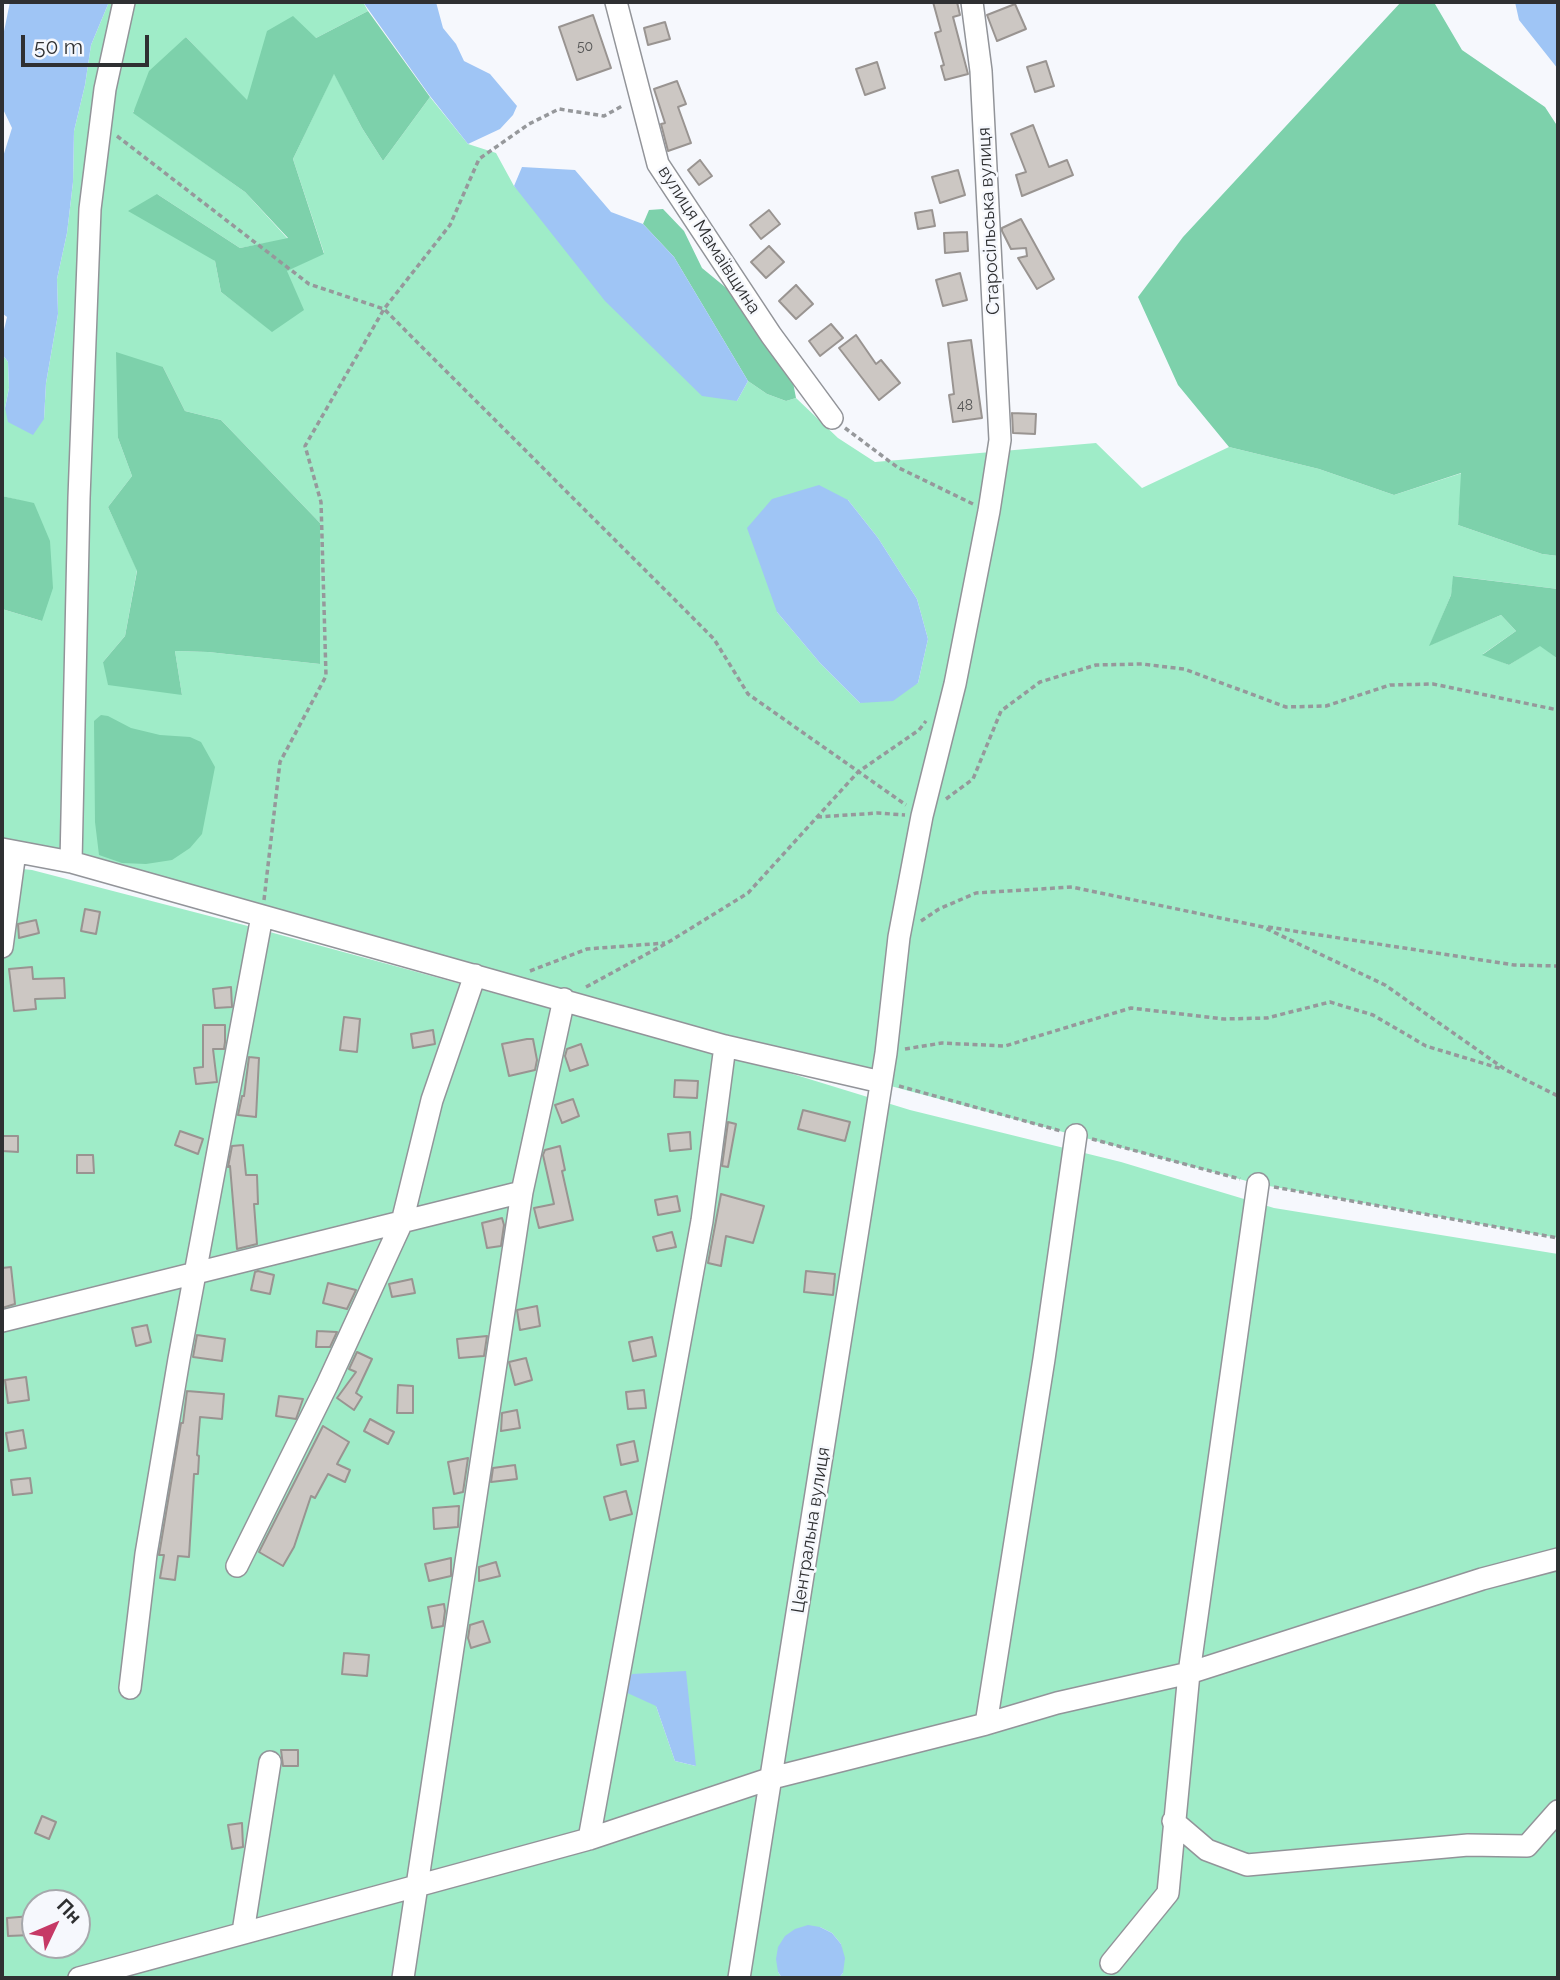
<!DOCTYPE html>
<html>
<head>
<meta charset="utf-8">
<style>
	body { margin:0 }
	#map { position:relative; width:1560px; height:1980px; overflow:hidden; background:#f6f8fd; font-family:Raleway,sans-serif }
	canvas { display:block }
	.frame { position:absolute; inset:0; border:4px solid #2f3032; pointer-events:none }
	.north { position:absolute; left:21px; top:1889px; width:70px; height:70px; box-sizing:border-box; background:#f6f8fd; border:2px solid #a6a8ac; border-radius:50%; rotate:46deg; font-size:19px; font-weight:700; line-height:28px; text-align:center; color:#2f3032 }
	.north::after { content:''; display:block; margin:auto; width:24px; height:32px; background:#c63966; clip-path:polygon(50% 0,100% 100%,50% 72%,0 100%) }
	.scale { position:absolute; left:21px; top:35px; width:128px; height:32px; box-sizing:border-box; border:4px solid #2f3032; border-top:0; padding-left:9px; font-size:21px; line-height:24px; white-space:nowrap; color:#2f3032; -webkit-text-stroke:5px #f6f8fd; paint-order:stroke }
</style>
</head>
<body>
<div id="map">
<canvas width="1560" height="1980"></canvas>
<div class="frame"></div>
<div class="north">Пн</div>
<div class="scale">50 m</div>
</div>
<script>
const context = document.querySelector('canvas').getContext('2d');
context.lineJoin = 'round';
function fill(path, color) { context.fillStyle = color; context.fill(path, 'evenodd'); }
const shape = rows => new Path2D(rows.map(r => 'M' + r).join(''));
function stroke(path, color, width, dash) { context.strokeStyle = color; context.lineWidth = width; context.lineCap = dash ? 'butt' : 'round'; context.setLineDash(dash || []); context.stroke(path); }
function drawText(font, color, halo, rows, align = 'center') {
  context.font = font + ' Raleway,sans-serif'; context.lineWidth = 5; context.setLineDash([]); context.textBaseline = 'middle'; context.strokeStyle = halo; context.fillStyle = color; for (const [text, x, y, turn = 0] of rows) {
    context.save(); context.translate(x, y); context.rotate((+turn || 0) * Math.PI / 180); context.textAlign = isNaN(turn) ? turn : align; if (halo) context.strokeText(text, 0, 0); context.fillText(text, 0, 0); context.restore();
  }
}
fill(shape([
	[109,2,363,2,368,11,316,38,247,101,186,37,133,112,245,192,288,239,240,248,157,194,215,261,221,292,272,331,286,271,324,253,293,159,334,73,362,128,383,161,430,97,468,144,496,153,514,186,737,401,748,381,767,394,786,401,796,398,838,438,875,462,1096,443,1142,488,1229,447,1319,469,1394,495,1462,473,1458,525,1542,554,1558,556,1558,589,1454,576,1451,595,1430,645,1501,615,1516,631,1483,654,1509,665,1540,645,1558,659,1558,1238,1258,1184,2,849,2,609,42,621,34,504,2,496,2,354,8,362,9,388,5,408,44,419,46,383,58,314,57,279,67,233,73,182,74,131,85,85,91,45],
	[163,367,185,411,221,420,320,523,320,664,208,652,175,651,182,695,103,662,125,636,137,570,108,507,132,476,118,438],
	[848,500,878,538,917,599,928,639,918,683,860,703,820,663,777,612],
	[2,867,32,870,244,925,796,1075,910,1110,1121,1162,1274,1208,1558,1254,1558,1978,839,1978,843,1973,841,1944,832,1933,820,1927,778,1972,782,1978,2,1978],
	[656,1706,696,1766,675,1761],
	[35,1903,77,1903,77,1945,35,1945]
]), '#9fecc8');
fill(shape([
	[1401,2,1430,2,1435,4,1462,50,1545,107,1558,127,1558,556,1542,554,1458,525,1461,473,1394,495,1319,469,1229,447,1178,385,1138,297,1183,237],
	[368,11,430,97,383,161,362,128,334,74,293,159,324,254,287,271,304,310,272,332,221,292,215,261,128,211,157,194,240,248,288,238,245,192,133,113,149,71,186,37,247,100,267,31,293,16,316,38],
	[663,209,684,231,702,268,730,291,792,377,796,398,786,401,767,394,748,381,674,257,643,224,649,210],
	[116,352,163,367,185,411,221,420,320,523,320,664,208,652,175,651,182,695,108,685,103,662,125,636,137,571,108,507,132,476,118,438],
	[2,496,34,503,50,541,53,588,42,621,2,609],
	[1453,576,1558,589,1558,659,1540,646,1509,665,1482,655,1516,631,1501,615,1429,646,1451,595],
	[101,715,108,716,131,728,160,735,190,737,201,742,215,767,202,834,190,848,172,860,146,864,122,863,99,855,95,822,94,721]
]), '#7dd1ab');
fill(shape([
	[10,2,109,2,91,45,85,85,74,131,73,182,67,233,57,279,58,314,46,383,44,419,33,435,8,422,5,408,9,388,8,362,2,354,2,338,7,317,2,313,2,160,12,128,2,107,2,41],
	[363,2,436,2,443,28,456,44,464,61,490,74,517,106,513,115,500,129,468,144,430,96],
	[1515,2,1558,2,1558,69,1519,20],
	[522,167,575,170,611,212,643,224,674,257,748,381,737,401,702,396,605,301,514,186],
	[819,485,848,500,878,538,917,599,928,639,918,683,893,701,860,703,820,663,777,612,747,528,772,499],
	[686,1671,696,1766,675,1761,656,1706,623,1691,632,1674],
	[808,1925,820,1927,832,1933,841,1944,845,1958,843,1973,839,1978,782,1978,778,1972,776,1959,778,1947,785,1936,795,1929]
]), '#9fc5f5');
const building = shape([
	[933,2,957,2,960,15,953,17,968,74,945,80,941,66,944,65,935,33,941,31,933,2],
	[1015,4,1026,29,997,41,987,15,1015,4],
	[593,15,611,68,577,80,559,27,593,15],
	[665,22,670,39,648,45,644,28,665,22],
	[1046,61,1054,86,1035,92,1027,67,1046,61],
	[877,62,885,88,865,95,856,69,877,62],
	[677,81,686,104,678,107,691,143,668,151,661,124,665,123,654,89,677,81],
	[1033,125,1049,167,1067,160,1073,175,1022,196,1016,175,1026,172,1011,134,1033,125],
	[700,160,712,176,699,185,688,170,700,160],
	[958,170,965,195,940,203,932,177,958,170],
	[769,210,780,224,761,239,750,225,769,210],
	[932,210,935,226,918,229,915,213,932,210],
	[1021,219,1054,279,1037,289,1018,258,1027,256,1026,248,1011,249,1002,231,1002,228,1021,219],
	[967,232,968,251,945,253,944,233,967,232],
	[769,246,784,262,766,278,751,262,769,246],
	[960,273,967,300,943,306,936,280,960,273],
	[796,285,813,304,796,319,779,301,796,285],
	[831,324,843,338,820,356,809,341,831,324],
	[856,335,876,364,881,360,900,383,879,400,839,348,856,335],
	[971,340,982,418,953,422,949,395,954,394,948,343,971,340],
	[1012,413,1036,414,1035,434,1013,433,1012,413],
	[85,909,100,912,96,934,81,931,85,909],
	[36,920,39,933,19,938,18,924,36,920],
	[32,967,33,979,64,978,65,998,35,999,36,1009,14,1011,9,969,32,967],
	[231,987,232,1007,215,1008,213,989,231,987],
	[344,1017,360,1019,357,1052,340,1050,344,1017],
	[203,1025,225,1025,225,1042,224,1049,213,1049,217,1082,196,1084,194,1068,203,1067,203,1025],
	[433,1030,435,1044,413,1048,411,1034,433,1030],
	[527,1039,533,1039,537,1060,535,1070,509,1076,502,1044,527,1039],
	[581,1044,588,1065,570,1071,565,1056,567,1049,581,1044],
	[249,1057,259,1058,256,1117,238,1115,242,1096,244,1096,249,1057],
	[675,1080,698,1081,697,1098,674,1097,675,1080],
	[573,1099,579,1116,562,1123,555,1105,573,1099],
	[803,1110,850,1122,845,1141,798,1129,803,1110],
	[728,1122,736,1124,728,1167,722,1166,728,1122],
	[180,1131,203,1139,198,1154,175,1145,180,1131],
	[690,1132,691,1149,670,1151,668,1134,690,1132],
	[2,1136,18,1136,18,1152,2,1151,2,1136],
	[243,1145,246,1175,257,1175,258,1204,254,1204,257,1244,237,1249,230,1166,228,1167,232,1146,243,1145],
	[560,1146,565,1170,562,1171,573,1220,539,1228,534,1208,554,1204,543,1155,545,1150,560,1146],
	[77,1155,93,1155,94,1173,77,1173,77,1155],
	[721,1194,764,1206,753,1243,726,1236,721,1266,708,1263,721,1194],
	[677,1196,680,1211,658,1215,655,1200,677,1196],
	[502,1218,504,1225,501,1246,487,1248,482,1223,502,1218],
	[672,1232,676,1247,657,1251,653,1237,672,1232],
	[11,1267,15,1304,2,1308,2,1268,11,1267],
	[258,1271,274,1275,270,1294,251,1290,255,1272,258,1271],
	[806,1271,835,1274,833,1295,804,1292,806,1271],
	[412,1279,415,1293,392,1297,389,1284,412,1279],
	[328,1283,356,1290,347,1309,323,1303,328,1283],
	[537,1306,540,1326,520,1330,517,1310,537,1306],
	[147,1325,151,1342,136,1346,132,1328,147,1325],
	[317,1331,337,1332,330,1347,316,1347,317,1331],
	[197,1335,225,1339,222,1361,193,1357,197,1335],
	[487,1336,484,1356,459,1358,457,1339,487,1336],
	[652,1337,656,1356,633,1361,629,1342,652,1337],
	[357,1352,372,1359,356,1393,362,1397,354,1410,337,1398,356,1372,349,1369,357,1352],
	[526,1358,532,1380,515,1385,509,1362,526,1358],
	[26,1377,29,1400,8,1403,5,1380,26,1377],
	[398,1385,413,1386,413,1413,397,1413,398,1385],
	[644,1390,646,1408,628,1409,626,1392,644,1390],
	[187,1391,224,1394,222,1419,200,1417,197,1455,199,1456,198,1474,194,1474,189,1557,178,1556,175,1580,160,1578,164,1555,159,1555,181,1423,183,1423,187,1391],
	[279,1396,303,1399,296,1419,276,1416,279,1396],
	[517,1410,520,1428,501,1431,502,1413,517,1410],
	[370,1419,394,1432,388,1444,364,1431,370,1419],
	[323,1426,349,1442,337,1464,350,1470,345,1482,328,1474,315,1498,311,1496,294,1547,283,1566,259,1552,323,1426],
	[23,1430,26,1448,9,1451,6,1433,23,1430],
	[634,1441,638,1461,621,1465,617,1445,634,1441],
	[468,1458,463,1492,454,1494,448,1462,468,1458],
	[515,1465,517,1479,491,1482,493,1468,515,1465],
	[30,1478,32,1493,13,1495,11,1480,30,1478],
	[626,1491,632,1514,610,1520,604,1497,626,1491],
	[459,1506,458,1527,434,1529,433,1508,459,1506],
	[451,1558,451,1576,429,1581,425,1564,451,1558],
	[496,1562,500,1576,479,1581,479,1567,496,1562],
	[444,1604,445,1611,443,1626,432,1628,428,1607,444,1604],
	[483,1621,490,1642,471,1648,468,1638,470,1625,483,1621],
	[344,1653,369,1655,367,1676,342,1674,344,1653],
	[281,1750,298,1750,298,1766,283,1766,281,1750],
	[42,1816,56,1822,49,1839,35,1833,42,1816],
	[242,1823,243,1847,232,1849,228,1825,242,1823],
	[31,1916,32,1935,8,1936,7,1918,31,1916]
]);
fill(building, '#ccc7c3');
stroke(building, '#999491', 2);
const minor = shape([
	[616,2,658,164,771,335,832,418],
	[2,849,71,862,725,1046,881,1082],
	[71,862,79,498,90,209,105,89,124,2],
	[2,947,15,852],
	[2,1321,522,1192],
	[237,1566,327,1385,402,1222,432,1100,475,975],
	[130,1688,146,1554,179,1359,262,916],
	[986,1724,1044,1359,1076,1135],
	[1173,1821,1207,1850,1247,1865,1468,1845,1527,1846,1558,1811],
	[589,1839,702,1221,725,1046],
	[243,1932,270,1762],
	[1111,1963,1168,1893,1189,1673,1258,1184],
	[79,1978,589,1839,772,1778,986,1724,1057,1703,1189,1673,1482,1579,1558,1559],
	[403,1978,522,1192,564,999],
	[739,1978,886,1053,899,937,922,816,955,684,989,511,1000,440,981,71,972,2]
]);
stroke(minor, '#929499', 24);
stroke(shape([
	[117,136,309,284,384,309,714,639,748,694,906,805],
	[845,428,897,467,973,504],
	[946,799,973,779,1001,711,1040,682,1096,665,1142,664,1184,669,1286,707,1326,706,1390,685,1433,684,1558,710],
	[817,817,878,813,905,815],
	[264,900,280,762,326,676,321,502,305,446,384,309,450,225,479,159,529,124,559,109,604,116,624,105],
	[921,921,939,909,976,893,1072,887,1263,927,1385,985,1506,1070,1558,1096],
	[1268,927,1514,965,1558,966],
	[530,971,587,949,665,943],
	[586,987,667,943,748,893,858,772,919,730,926,721],
	[905,1049,942,1043,1005,1046,1131,1008,1224,1019,1267,1018,1330,1002,1373,1015,1426,1046,1502,1069],
	[899,1086,1061,1131],
	[1092,1139,1240,1179],
	[1274,1187,1558,1238]
]), '#96989b', 3.5, [5, 3.5]);
stroke(minor, '#fff', 21);
drawText('14px', '#565656', null, [
	["50",585,47],
	["48",965,406]
]);
drawText('18px', '#2f3032', '#f6f8fd', [
	["Старосільська вулиця",989,221,-93],
	["вулиця Мамаївщина",709,240,57],
	["Центральна вулиця",811,1530,-81]
]);
</script>
</body>
</html>
